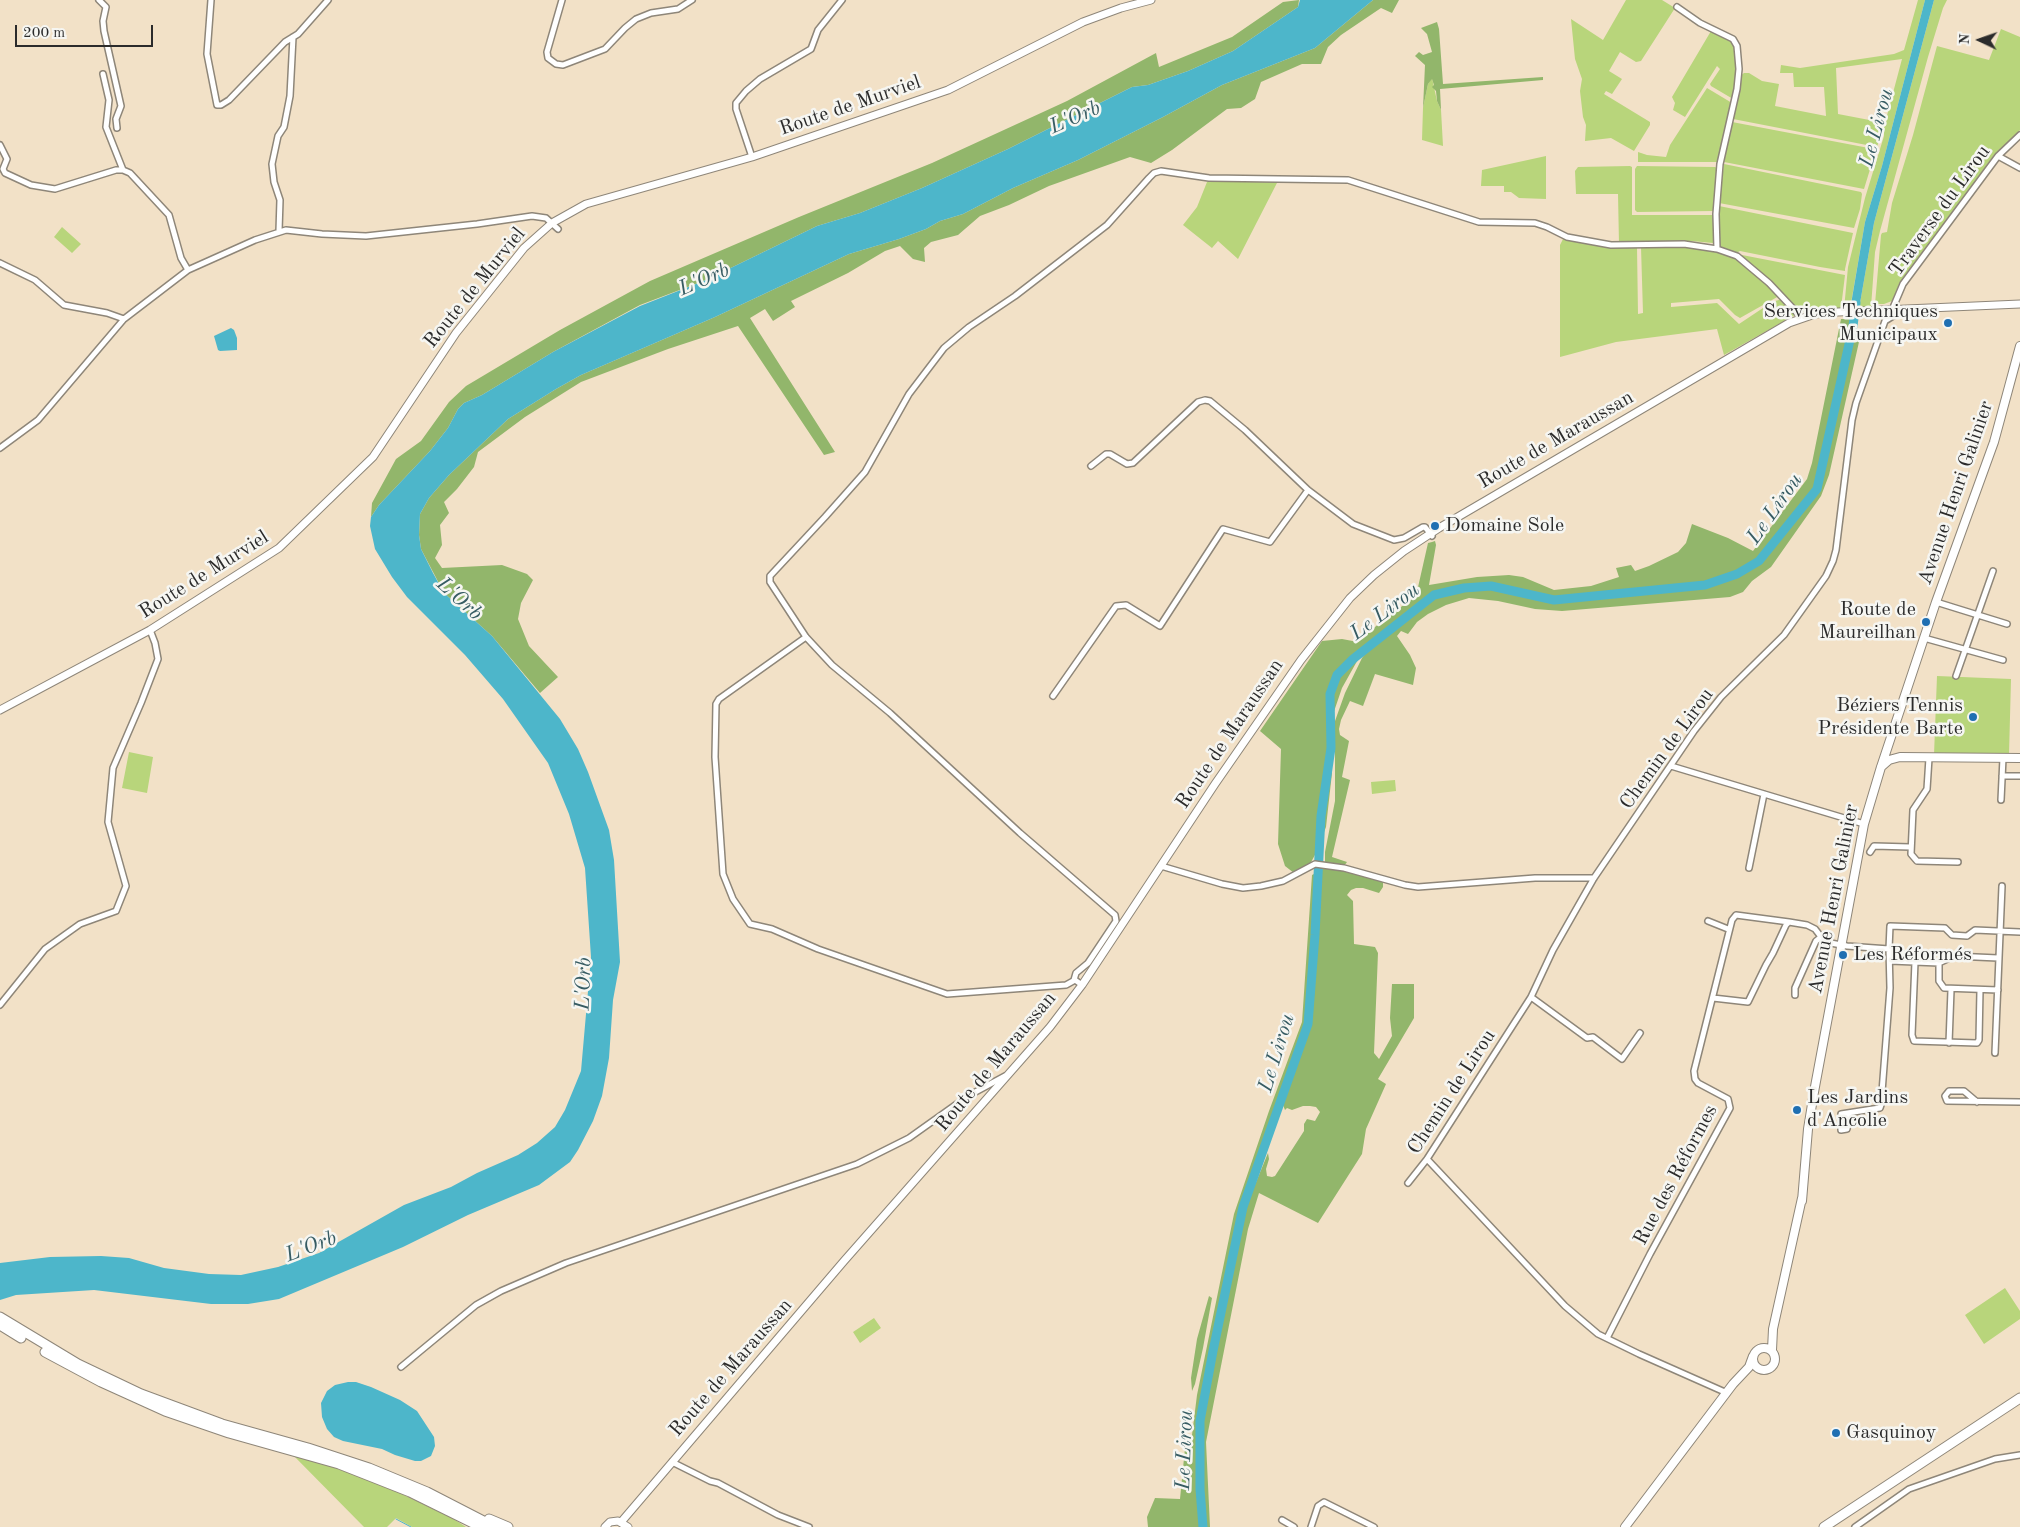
<!DOCTYPE html>
<html>
<head>
<meta charset="utf-8">
<style>
	body { margin:0 }
	#map { position:relative; width:2020px; height:1527px; overflow:hidden; background:#f2e1c7; font-family:"Old Standard TT",serif }
	canvas { display:block }
	.north { position:absolute; left:1955px; top:15px; width:50px; height:50px; -webkit-text-stroke:4px #f6f6f2; paint-order:stroke; rotate:273deg; font-size:14px; font-weight:700; line-height:20px; text-align:center; color:#2b2b2b }
	.north::after { content:''; display:block; margin:auto; width:18px; height:22px; background:#2b2b2b; clip-path:polygon(50% 0,100% 100%,50% 72%,0 100%) }
	.scale { position:absolute; left:15px; top:25px; width:138px; height:22px; box-sizing:border-box; border:2px solid #2b2b2b; border-top:0; padding-left:6px; font-size:15px; line-height:18px; white-space:nowrap; color:#2b2b2b; -webkit-text-stroke:4px #f6f6f2; paint-order:stroke }
</style>
</head>
<body>
<div id="map">
<canvas width="2020" height="1527"></canvas>
<div class="north">N</div>
<div class="scale">200 m</div>
</div>
<script>
const context = document.querySelector('canvas').getContext('2d');
context.lineJoin = 'round';
function fill(path, color) { context.fillStyle = color; context.fill(path, 'evenodd'); }
const shape = rows => new Path2D(rows.map(r => 'M' + r).join(''));
function stroke(path, color, width, dash) { context.strokeStyle = color; context.lineWidth = width; context.lineCap = dash ? 'butt' : 'round'; context.setLineDash(dash || []); context.stroke(path); }
function drawText(font, color, halo, rows, align = 'center') {
  context.font = font + ' "Old Standard TT",serif'; context.lineWidth = 5; context.setLineDash([]); context.textBaseline = 'middle'; context.strokeStyle = halo; context.fillStyle = color; for (const [text, x, y, turn = 0] of rows) {
    context.save(); context.translate(x, y); context.rotate((+turn || 0) * Math.PI / 180); context.textAlign = isNaN(turn) ? turn : align; if (halo) context.strokeText(text, 0, 0); context.fillText(text, 0, 0); context.restore();
  }
}
fill(shape([
	[1626,0,1662,0,1675,8,1641,61,1636,62,1620,52,1609,71,1622,79,1612,94,1606,91,1604,94,1650,122,1650,125,1634,151,1611,138,1585,141,1586,125,1583,117,1580,91,1582,79,1575,59,1571,19,1603,40],
	[1918,0,1925,0,1882,166,1865,222,1850,309,1844,309,1848,267,1865,198,1884,136,1884,125,1877,147,1733,119,1740,76,1744,73,1749,73,1762,81,1779,84,1775,106,1826,116,1824,87,1794,87,1793,73,1780,73,1781,65,1800,68,1894,54,1904,50],
	[1902,59,1885,123,1838,114,1836,68],
	[1934,0,1947,0,1943,8,1928,57,1880,231,1875,252,1871,307,1859,309,1874,223],
	[2001,29,2020,37,2020,130,1994,155,1921,257,1899,284,1892,301,1884,304,1875,304,1881,235,1882,233,1887,232,1892,203,1913,135,1937,46,1989,60],
	[1711,31,1736,43,1738,72,1733,99,1711,86,1710,84,1720,69,1717,66,1685,117,1673,110,1675,103,1672,97],
	[1432,78,1437,101,1441,110,1443,146,1422,140,1423,108,1428,84],
	[1707,88,1732,103,1717,162,1638,162,1638,152,1647,155,1666,157,1670,145],
	[1732,122,1874,149,1875,153,1864,189,1724,162],
	[1546,156,1546,199,1519,198,1511,192,1504,192,1504,186,1481,186,1482,170],
	[1724,164,1861,192,1862,194,1860,209,1854,228,1719,203],
	[1630,166,1632,167,1632,215,1712,215,1714,220,1713,243,1692,241,1619,244,1618,194,1576,194,1575,171,1578,167],
	[1637,166,1715,167,1717,168,1714,211,1637,212,1635,210,1635,169],
	[1278,181,1238,259,1218,241,1212,248,1183,225,1197,207,1207,182],
	[1719,206,1853,233,1845,269,1845,271,1820,267,1740,251,1734,254,1723,250,1720,247,1718,240],
	[62,227,81,244,72,253,54,237],
	[1563,239,1599,246,1637,247,1638,314,1643,313,1641,247,1670,245,1698,247,1727,254,1744,264,1766,282,1779,296,1740,318,1735,315,1719,299,1671,303,1671,307,1717,303,1739,324,1772,302,1782,299,1795,315,1724,355,1717,329,1616,342,1560,357,1560,245],
	[1742,255,1845,275,1841,308,1800,312,1747,261,1740,257],
	[1937,676,2011,679,2009,755,1934,755],
	[129,752,153,757,147,793,122,788],
	[1395,780,1396,791,1372,794,1371,782],
	[2005,1288,2020,1311,2020,1319,1984,1344,1965,1315],
	[874,1318,881,1328,860,1343,853,1332],
	[291,1453,379,1483,452,1518,466,1527,412,1527,396,1518,387,1527,364,1527]
]), '#b8d57b');
fill(shape([
	[1299,0,1298,7,1233,51,1188,71,1148,85,1132,87,1008,149,922,188,860,213,817,226,706,280,640,305,553,352,482,395,464,403,458,409,448,428,430,451,379,505,371,517,372,503,396,459,421,441,449,402,466,386,560,330,650,281,799,217,932,163,1067,101,1156,53,1159,67,1232,37,1283,2],
	[1373,0,1399,0,1392,13,1381,8,1341,35,1328,47,1321,64,1302,64,1261,82,1255,99,1241,108,1227,109,1172,150,1151,163,1130,157,1049,186,1009,205,980,216,958,235,931,242,924,248,925,262,913,259,900,246,885,251,848,273,791,301,795,307,773,321,765,309,750,318,835,452,824,455,738,326,668,349,581,382,525,417,478,452,474,467,457,489,444,502,449,513,440,525,442,545,435,558,442,568,502,565,527,574,533,580,521,603,518,619,529,646,558,677,540,693,492,636,444,593,421,549,419,535,420,514,429,498,449,475,508,419,556,389,581,375,715,317,849,254,899,239,926,229,940,221,963,214,1013,188,1078,160,1163,117,1222,85,1315,48],
	[1437,22,1439,29,1443,84,1543,77,1543,80,1440,89,1441,110,1437,101,1436,91,1432,87,1434,85,1432,79,1428,84,1423,108,1425,65,1415,56,1419,52,1423,55,1432,52,1427,34,1421,28],
	[1841,319,1851,319,1836,393,1841,394,1855,332,1861,333,1829,475,1821,496,1771,567,1752,581,1743,592,1730,597,1562,611,1535,609,1498,601,1469,598,1446,605,1428,614,1417,622,1408,634,1401,631,1397,636,1410,655,1416,668,1413,685,1375,674,1363,706,1350,701,1341,720,1339,729,1340,735,1349,741,1342,777,1350,780,1332,857,1347,862,1344,866,1325,862,1325,852,1335,801,1335,721,1345,693,1362,658,1369,649,1431,597,1430,596,1369,644,1356,663,1342,688,1328,729,1332,773,1326,827,1316,853,1310,864,1294,873,1285,866,1278,844,1281,749,1260,731,1322,641,1342,639,1358,642,1383,620,1416,596,1428,543,1432,542,1435,541,1436,545,1429,585,1477,577,1509,575,1523,577,1554,590,1591,586,1619,577,1616,568,1631,565,1635,571,1649,566,1678,552,1686,543,1692,524,1728,538,1753,551,1807,479,1812,463],
	[1323,868,1336,869,1383,881,1383,887,1379,893,1363,888,1356,888,1351,890,1347,895,1353,901,1354,944,1375,947,1378,953,1374,1053,1379,1059,1392,1036,1390,1018,1392,984,1414,984,1414,1018,1378,1079,1386,1084,1366,1129,1362,1154,1318,1223,1259,1193,1248,1229,1206,1442,1210,1527,1205,1527,1202,1489,1204,1413,1245,1209,1268,1153,1269,1159,1266,1169,1267,1176,1272,1177,1275,1176,1304,1131,1304,1124,1307,1119,1315,1121,1320,1112,1316,1107,1310,1106,1303,1106,1292,1110,1287,1108,1285,1110,1283,1105,1310,1025,1320,873],
	[1316,873,1314,935,1306,1025,1268,1142,1241,1210,1201,1413,1198,1491,1200,1527,1148,1527,1147,1517,1155,1498,1180,1499,1185,1448,1186,1444,1191,1443,1197,1395,1234,1214,1269,1111,1302,1022,1312,875],
	[1209,1296,1212,1298,1203,1348,1195,1384,1192,1391,1191,1378,1197,1339]
]), '#92b66b');
fill(shape([
	[1300,0,1373,0,1315,48,1222,85,1163,117,1078,160,1013,188,963,214,940,221,926,229,899,239,849,254,715,317,581,375,556,389,508,419,449,475,429,498,420,514,419,535,421,549,433,573,444,593,492,636,560,719,578,749,588,772,609,830,614,860,620,962,613,1000,609,1058,602,1096,593,1121,578,1150,570,1162,539,1185,468,1215,403,1247,279,1299,248,1304,211,1304,94,1290,16,1295,0,1300,0,1263,50,1257,101,1256,129,1258,164,1268,209,1274,241,1275,278,1267,319,1253,404,1205,451,1187,477,1173,518,1155,537,1143,555,1127,565,1110,581,1071,591,957,585,868,569,814,548,763,503,699,465,655,407,597,392,577,375,549,370,526,371,517,379,505,430,451,448,428,458,409,464,403,482,395,553,352,640,306,706,280,817,226,860,213,922,188,1008,149,1132,87,1148,85,1188,71,1233,51,1298,7],
	[1925,0,1934,0,1874,223,1859,309,1850,310,1865,222,1882,166],
	[231,328,234,330,237,338,237,350,220,351,218,350,214,336],
	[348,1382,356,1382,371,1387,400,1400,417,1411,434,1437,435,1446,431,1456,421,1461,415,1461,395,1455,382,1449,343,1441,334,1437,327,1429,322,1417,321,1403,327,1391,335,1385]
]), '#4db6ca');
stroke(shape([
	[396,1519,411,1527]
]), '#4db6ca', 1);
stroke(shape([
	[1203,1527,1200,1489,1200,1421,1213,1351,1243,1207,1308,1024,1315,935,1321,816,1331,748,1330,694,1337,675,1353,659,1434,595,1464,588,1491,586,1554,600,1705,585,1737,574,1759,561,1817,489,1853,326,1856,303]
]), '#4db6ca', 9);
const street = shape([
	[99,0,106,7,103,21,104,31,121,106,116,119,117,128],
	[211,0,207,54,217,105,221,105,229,100,285,42,298,34,328,0],
	[562,0,547,52,548,58,556,64,563,65,605,49,625,28,636,19,651,13,678,9,692,0],
	[1677,7,1700,23,1733,39,1737,46,1739,69,1737,89,1720,164,1716,214,1717,249,1737,256,1750,267,1769,283,1802,318],
	[103,74,109,100,106,127,123,170],
	[0,145,7,159,3,169,5,173,31,185,55,189,116,170,123,170,130,173,169,215,181,258,188,270],
	[1998,156,2020,168],
	[752,157,736,109,736,103,746,91,760,79,811,49,818,30,842,0],
	[279,231,280,200,274,182,272,164,278,136,284,127,290,96,293,37],
	[0,263,35,280,64,305,107,313,124,319],
	[1892,310,1903,284,1998,156,2020,135],
	[0,448,38,420,124,319,188,270,255,240,286,230,322,234,366,236,477,224,532,216,546,218,558,229],
	[1091,466,1106,454,1110,454,1127,464,1133,463,1198,402,1205,400,1210,401,1245,430,1308,490,1353,524,1394,540,1404,538,1423,527,1425,527,1432,536],
	[1936,602,2007,624],
	[806,637,719,699,716,704,715,757,723,874,733,899,750,924,772,929,818,949,947,994,1066,985,1075,980,1082,985],
	[1924,638,2003,660],
	[1956,676,1993,571],
	[1053,696,1116,606,1126,605,1160,626,1223,529,1270,542,1308,490],
	[1929,758,1927,789,1913,810,1911,854,1917,861,1958,862],
	[1671,766,1864,824],
	[2002,776,2020,776],
	[2001,800,2003,758],
	[1870,852,1874,846,1910,847],
	[1161,866,1222,884,1243,888,1261,886,1283,881,1315,864,1344,868,1405,885,1418,887,1535,878,1594,878],
	[1749,868,1764,794],
	[1708,921,1728,929],
	[1889,949,1890,926,1945,928,1952,935,1967,936,1975,930,2020,932],
	[1890,961,1939,963,1954,956,1998,958],
	[1915,962,1912,1035,1914,1041,1977,1043,1979,1040,1980,990],
	[1939,963,1939,981,1944,988,1998,990],
	[1074,980,1076,973,1088,963,1116,921,1115,915,1020,833,890,713,832,665,806,637,770,582,770,576,825,517,865,472,909,394,944,348,969,327,1015,296,1107,225,1149,178,1154,173,1161,171,1209,178,1348,180,1479,222,1535,223,1547,227,1567,237,1611,245,1684,244,1717,249],
	[1795,995,1795,988,1816,941,1821,937],
	[1531,997,1587,1038,1593,1037,1622,1059,1640,1033],
	[1713,998,1748,1002,1766,965,1773,953,1786,925,1789,922,1807,925,1815,929,1825,942,1847,946,1889,949,1890,988,1881,1105,1880,1108,1873,1109,1841,1114,1841,1130,1847,1129,1849,1114],
	[0,1005,45,949,80,924,116,911,126,886,108,822,113,768,141,703,158,659,155,643,150,630],
	[1949,1043,1951,990],
	[1995,1053,2002,886],
	[1977,1102,1964,1091,1949,1091,1945,1096,1947,1101,2020,1102],
	[1427,1159,1565,1306,1598,1334,1639,1354,1727,1393],
	[1408,1183,1427,1159,1531,997,1553,950,1594,878,1694,731,1721,697,1784,635,1826,576,1833,561,1836,550,1852,420,1856,403,1885,321,1893,316,1909,311],
	[1607,1338,1650,1254,1730,1108,1728,1099,1698,1083,1695,1079,1694,1071,1732,920,1736,915,1789,922],
	[401,1367,476,1305,501,1291,566,1263,857,1164,909,1138,968,1096,1005,1076],
	[672,1462,710,1481,718,1483,778,1515,809,1527],
	[1282,1520,1294,1527],
	[1311,1527,1318,1506,1324,1502,1374,1527],
	[1855,1527,1909,1489,1995,1459,2020,1455]
]);
const secondary = shape([
	[0,710,150,630,279,548,373,457,456,333,524,248,552,223,586,204,752,157,948,90,1083,22,1121,8,1151,0],
	[622,1521,844,1261,1050,1027,1082,985,1215,784,1301,660,1350,598,1374,575,1404,551,1439,528,1789,323,1815,314,1838,312,2020,304],
	[605,1527,610,1522,618,1521,628,1527]
]);
const primary = shape([
	[1881,767,1889,760,1900,757,2020,758],
	[1802,1201,1808,1129,1814,1092,1864,824,1881,767,1936,602,1994,442,2020,346],
	'1753 1359a11 11 0 1 1 22 0a11 11 0 1 1-22 0Z',
	[1772,1350,1773,1329,1802,1198],
	[1625,1527,1733,1384,1749,1367,1753,1356]
]);
const highway = shape([
	[0,1317,78,1364,141,1394,222,1424,308,1448,369,1468,427,1492,495,1527],
	[0,1325,21,1338],
	[45,1352,101,1382,165,1411,229,1433,339,1464,410,1492,481,1527],
	[489,1519,508,1527],
	[1824,1527,2020,1398]
]);
stroke(street, '#8e8679', 8);
stroke(secondary, '#8e8679', 9);
stroke(primary, '#8e8679', 10);
stroke(highway, '#8e8679', 11);
stroke(street, '#fff', 5);
stroke(secondary, '#fff', 7);
stroke(primary, '#fff', 8);
stroke(highway, '#fff', 9);
for (const [x, y, r, color] of [
	[1948,323,5,"#1f6fb2"],
	[1435,526,5,"#1f6fb2"],
	[1926,622,5,"#1f6fb2"],
	[1973,717,5,"#1f6fb2"],
	[1843,955,5,"#1f6fb2"],
	[1797,1110,5,"#1f6fb2"],
	[1836,1433,5,"#1f6fb2"]
]) { const dot = new Path2D(); dot.arc(x, y, r, 0, 2 * Math.PI); context.fillStyle = color; context.fill(dot); stroke(dot, '#f6f6f2', 2); }
drawText('20px', '#2b2b2b', '#f6f6f2', [
	["Route de Murviel",850,106,-19],
	["Traverse du Lirou",1940,211,-54],
	["Route de Murviel",475,288,-51],
	["Route de Maraussan",1556,440,-30],
	["Avenue Henri Galinier",1956,493,-71],
	["Route de Murviel",204,575,-32],
	["Route de Maraussan",1230,734,-56],
	["Chemin de Lirou",1667,749,-54],
	["Avenue Henri Galinier",1834,899,-79],
	["Route de Maraussan",996,1062,-50],
	["Chemin de Lirou",1452,1092,-57],
	["Rue des Réformes",1676,1175,-62],
	["Route de Maraussan",731,1368,-49]
]);
drawText('20px', '#2b2b2b', '#f6f6f2', [
	["Services Techniques",1938,312,"right"],
	["Municipaux",1938,335,"right"],
	["Domaine Sole",1445,526],
	["Route de",1916,610,"right"],
	["Maureilhan",1916,633,"right"],
	["Béziers Tennis",1963,706,"right"],
	["Présidente Barte",1963,729,"right"],
	["Les Réformés",1853,955],
	["Les Jardins",1807,1098],
	["d'Ancolie",1807,1121],
	["Gasquinoy",1846,1433]
], 'left');
drawText('italic 21px', '#375c63', '#f6f6f2', [
	["L'Orb",1075,118,-24],
	["Le Lirou",1877,128,-75],
	["L'Orb",704,280,-24],
	["Le Lirou",1775,509,-55],
	["L'Orb",459,599,42],
	["Le Lirou",1385,612,-37],
	["L'Orb",584,984,-88],
	["Le Lirou",1277,1053,-73],
	["L'Orb",311,1247,-21],
	["Le Lirou",1185,1450,-88]
]);
</script>
</body>
</html>
